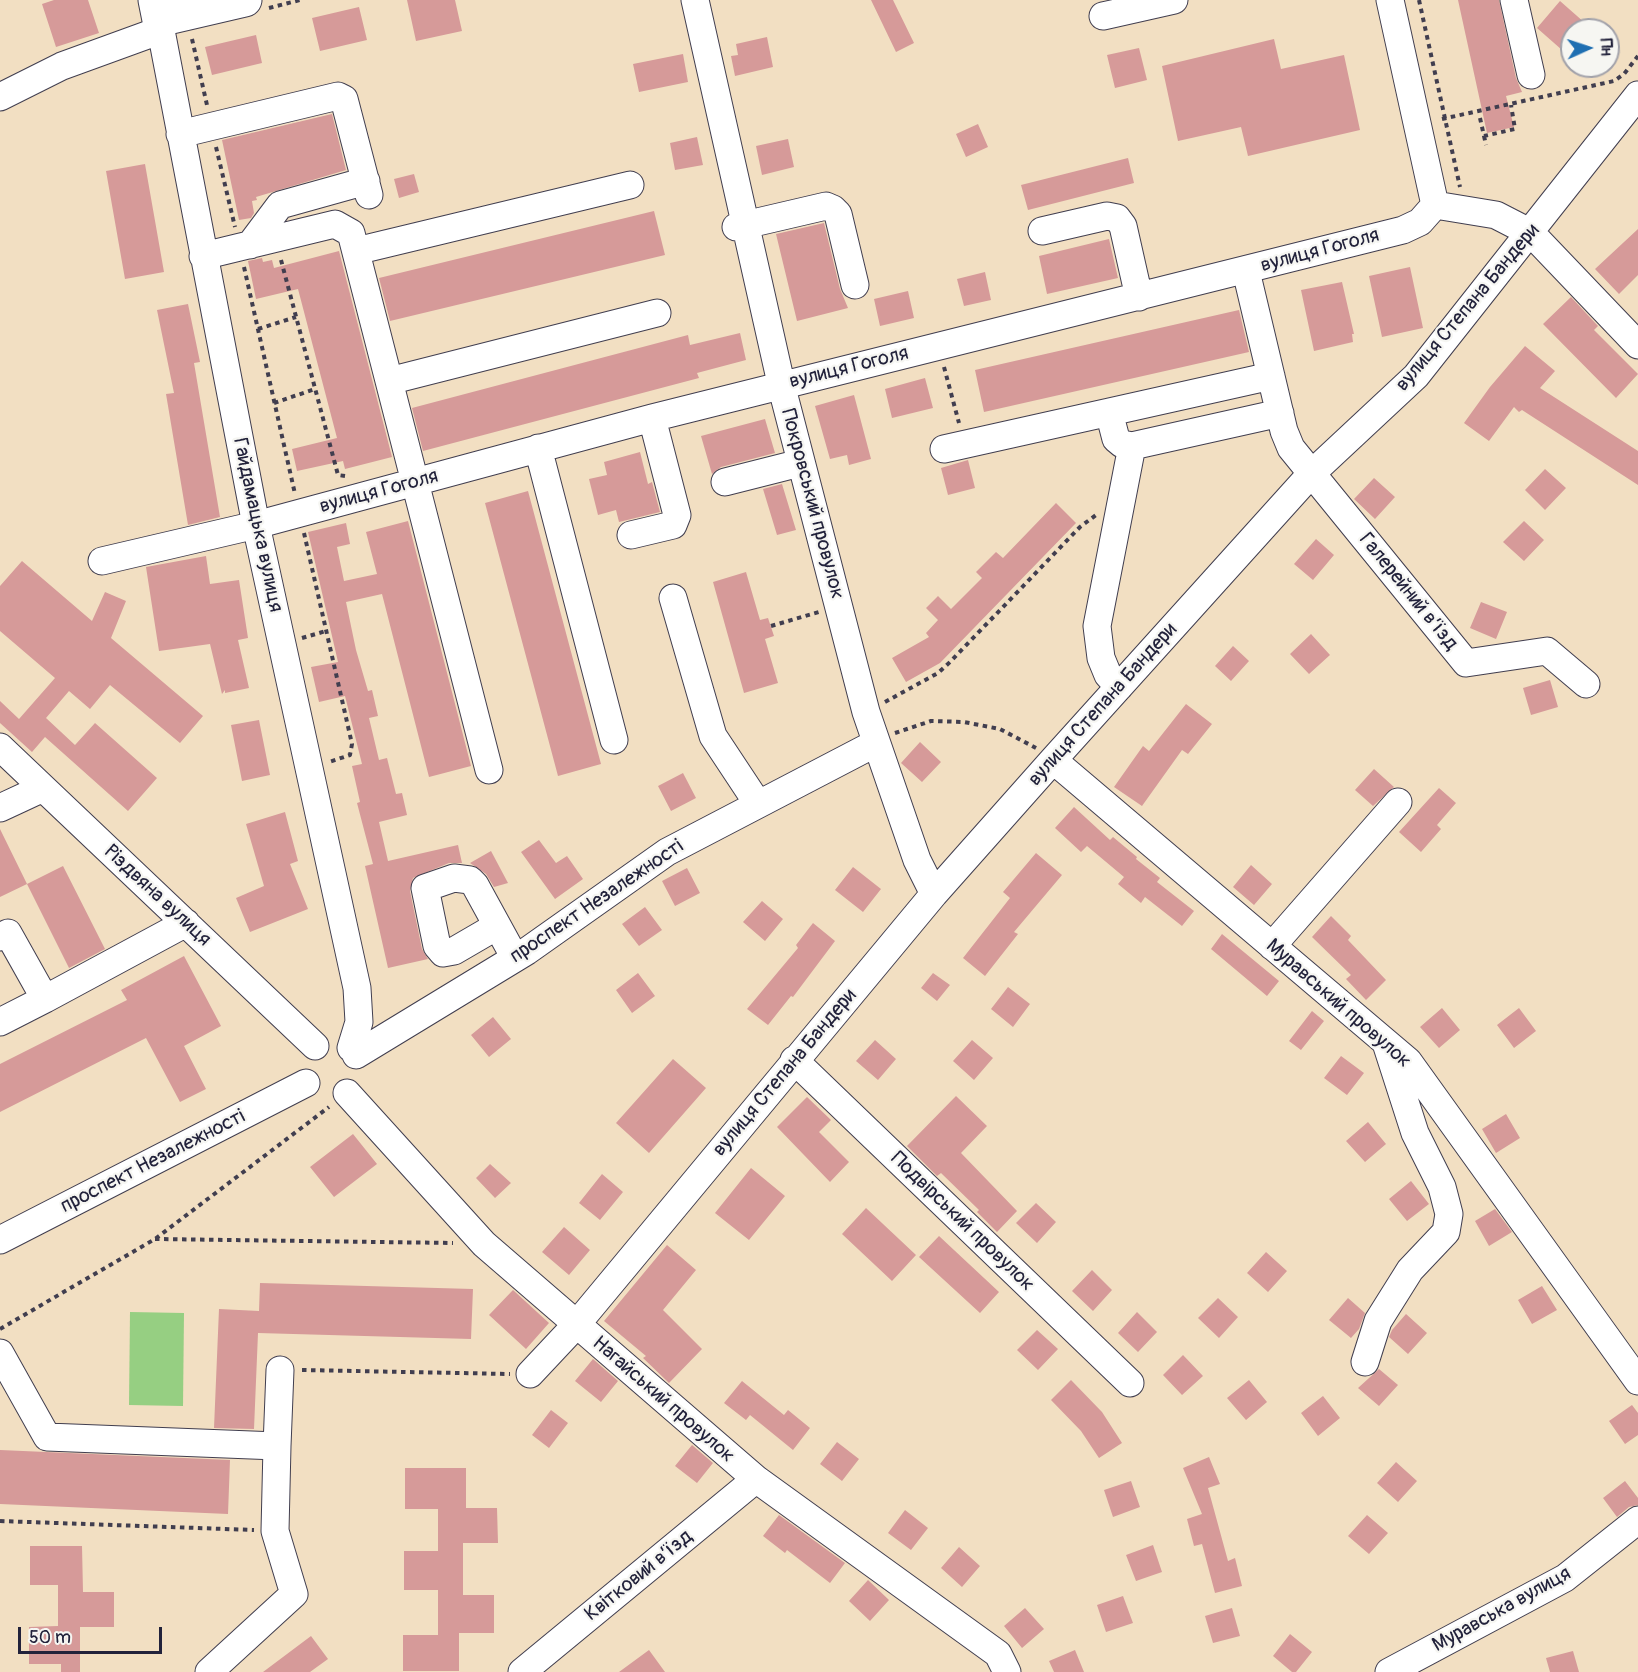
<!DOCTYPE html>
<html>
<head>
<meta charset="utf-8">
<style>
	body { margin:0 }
	#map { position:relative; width:1638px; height:1672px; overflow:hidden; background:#f2dfc2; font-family:Pangolin,sans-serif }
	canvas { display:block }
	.north { position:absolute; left:1560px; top:18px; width:60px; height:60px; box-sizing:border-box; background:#f6f6f2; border:2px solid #a1a1a9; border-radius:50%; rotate:87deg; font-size:16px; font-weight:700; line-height:24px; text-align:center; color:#22223b }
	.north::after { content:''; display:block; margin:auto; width:21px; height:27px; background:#1f6fb2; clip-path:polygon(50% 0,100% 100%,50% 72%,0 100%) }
	.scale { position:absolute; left:18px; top:1627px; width:144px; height:27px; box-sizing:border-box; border:3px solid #22223b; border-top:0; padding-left:8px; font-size:18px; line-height:21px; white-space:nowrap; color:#22223b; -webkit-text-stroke:4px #f6f6f2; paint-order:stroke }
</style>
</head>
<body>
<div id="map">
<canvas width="1638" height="1672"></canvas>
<div class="north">Пн</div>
<div class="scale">50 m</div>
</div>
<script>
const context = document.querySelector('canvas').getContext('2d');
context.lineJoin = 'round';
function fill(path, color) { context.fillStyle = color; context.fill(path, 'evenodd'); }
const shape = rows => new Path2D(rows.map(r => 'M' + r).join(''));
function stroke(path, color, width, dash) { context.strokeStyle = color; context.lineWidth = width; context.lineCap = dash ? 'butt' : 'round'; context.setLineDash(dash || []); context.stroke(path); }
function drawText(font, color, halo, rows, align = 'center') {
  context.font = font + ' Pangolin,sans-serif'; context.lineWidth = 4.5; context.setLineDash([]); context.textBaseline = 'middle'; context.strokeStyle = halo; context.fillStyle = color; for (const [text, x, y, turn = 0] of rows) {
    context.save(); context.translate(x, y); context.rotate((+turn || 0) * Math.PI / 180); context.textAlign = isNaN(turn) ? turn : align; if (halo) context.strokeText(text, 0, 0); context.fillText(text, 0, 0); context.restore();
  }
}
fill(shape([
	[130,1312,184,1313,183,1406,129,1405]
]), '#96cf82');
fill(shape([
	[54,0,88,0,99,33,56,47,42,4],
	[407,0,455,0,462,31,416,41],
	[871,0,893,0,914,43,896,52],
	[1458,0,1499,0,1516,78,1522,92,1506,96,1514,127,1487,133],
	[1560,1,1585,23,1579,30,1572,30,1572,38,1562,50,1537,28],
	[359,7,367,40,320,51,312,18],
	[256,35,262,63,212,75,205,47],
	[767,37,773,67,735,76,731,56,738,55,736,44],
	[1274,39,1281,69,1344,55,1360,130,1248,156,1241,127,1178,141,1162,66],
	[1139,48,1147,80,1115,88,1107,55],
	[683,54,688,82,639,92,633,64],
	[332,114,346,170,256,197,257,200,252,201,254,213,251,218,239,220,222,140],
	[978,124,988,147,966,157,956,134],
	[697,137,703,165,675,170,670,143],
	[788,139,794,167,762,175,756,146],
	[1128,158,1134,183,1028,210,1021,185],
	[145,164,164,272,125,279,106,171],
	[414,174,419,192,399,198,394,179],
	[654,211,665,255,390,321,379,278],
	[824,223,840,289,848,308,797,321,776,234],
	[1638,229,1638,275,1619,294,1595,269],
	[1109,239,1118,278,1047,294,1039,256],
	[339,251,392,457,345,469,343,461,297,471,292,449,337,438,298,289,256,299,248,261,262,258,263,262,272,260,274,268],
	[1410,267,1423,328,1382,337,1369,276],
	[985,272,991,300,964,306,957,279],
	[1342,282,1354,334,1352,334,1353,342,1314,351,1301,290],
	[908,291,914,318,880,326,874,299],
	[1571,297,1598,326,1594,330,1638,374,1616,398,1543,324],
	[188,304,200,362,194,363,220,517,188,525,166,394,174,393,157,310],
	[1239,310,1249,352,984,412,975,370],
	[740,333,746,360,697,373,699,378,423,451,412,408,688,335,690,345],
	[1525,346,1555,371,1540,388,1638,451,1638,485,1522,410,1519,412,1514,407,1489,441,1464,423,1490,387],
	[925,378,933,408,892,418,885,389],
	[854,395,871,459,849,465,847,455,830,459,815,406],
	[765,419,775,453,721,467,712,474,701,436],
	[640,452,648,484,652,482,660,512,619,522,616,510,598,515,589,479,607,475,604,462],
	[968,460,975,488,948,495,941,468],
	[1545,469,1566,488,1545,510,1525,490],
	[1374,478,1395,497,1375,519,1354,499],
	[782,484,796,530,777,535,763,489],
	[528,491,601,764,558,776,485,503],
	[1056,503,1076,523,940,663,906,682,892,658,929,637,926,633,938,620,926,608,938,596,951,609,982,578,976,572,996,552,1003,558],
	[408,521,471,766,429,777,382,594,346,602,356,650,368,691,372,690,378,716,369,718,379,760,387,758,396,794,402,793,407,815,379,822,388,861,458,845,462,863,449,863,413,878,410,891,422,949,428,959,388,968,365,866,373,864,357,803,360,802,352,766,362,764,345,696,319,702,311,667,338,662,308,532,346,523,350,544,337,547,344,581,377,574,366,532],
	[1524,521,1544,540,1524,561,1503,542],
	[1316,539,1334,555,1313,580,1294,564],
	[206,556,210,584,239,580,248,638,238,640,249,688,225,693,225,690,222,694,210,644,159,651,146,567],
	[22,561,92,621,105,592,126,601,111,638,203,716,180,743,110,685,90,709,69,691,46,718,75,745,95,723,157,778,128,811,45,737,32,752,0,723,0,701,19,719,55,678,0,631,0,586],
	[746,572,760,620,768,618,774,636,765,639,778,683,744,693,713,582],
	[1481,602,1507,612,1496,639,1470,628],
	[1311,634,1330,655,1309,674,1290,654],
	[1233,646,1249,661,1231,681,1215,666],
	[1550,680,1558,707,1531,715,1523,688],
	[1186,704,1212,724,1188,754,1182,750,1142,806,1114,787,1143,746,1149,751],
	[259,720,270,775,242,781,231,725],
	[920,742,941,762,922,782,901,763],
	[1374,769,1394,787,1373,806,1355,790],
	[683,773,696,798,671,811,658,786],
	[1439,788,1456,803,1437,825,1441,829,1421,852,1399,832],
	[1074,807,1110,840,1113,837,1137,857,1136,859,1160,878,1157,882,1194,911,1182,926,1145,897,1141,903,1118,884,1124,877,1087,846,1081,852,1055,828],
	[285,812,298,861,290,864,308,909,250,932,236,898,264,886,246,824],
	[0,829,27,884,0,897],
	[539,840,556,863,567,856,583,879,555,899,521,852],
	[491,851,508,883,494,887,486,874,470,863],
	[1036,853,1062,875,1014,932,1018,934,985,976,963,958,1010,898,1003,892],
	[1251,865,1272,884,1254,905,1233,887],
	[63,866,105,949,69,968,27,884],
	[853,867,881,889,863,912,835,890],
	[687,868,700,893,675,906,662,881],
	[762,901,783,919,765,941,743,922],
	[645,907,662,930,639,946,622,924],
	[1331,916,1351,936,1348,940,1386,980,1366,1000,1346,979,1351,975,1312,937],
	[813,923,835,941,793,997,791,996,768,1025,747,1009,798,948,796,945],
	[1222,934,1279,981,1267,996,1211,949],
	[184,956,221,1026,184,1046,206,1089,180,1102,146,1038,0,1112,0,1064,127,1000,121,990],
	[638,973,655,996,632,1013,616,990],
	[933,973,950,985,937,1001,921,988],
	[1008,987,1030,1004,1013,1027,991,1009],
	[1442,1008,1460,1030,1439,1048,1420,1027],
	[1519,1008,1536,1031,1514,1048,1497,1025],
	[1312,1011,1324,1021,1301,1050,1289,1041],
	[493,1017,511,1039,489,1057,471,1035],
	[875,1040,896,1059,878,1080,856,1061],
	[972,1040,993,1058,974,1080,953,1061],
	[1341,1056,1364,1073,1347,1095,1324,1078],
	[673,1059,706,1088,649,1153,616,1123],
	[956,1096,987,1126,961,1153,1017,1211,997,1232,977,1212,979,1210,941,1173,937,1176,907,1146],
	[807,1097,831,1120,819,1132,849,1162,830,1182,777,1127],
	[1506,1114,1520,1138,1496,1153,1482,1129],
	[1368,1122,1386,1144,1365,1162,1346,1141],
	[353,1134,377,1164,334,1197,310,1167],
	[490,1164,511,1183,495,1198,476,1178],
	[751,1168,785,1196,749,1240,715,1213],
	[602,1174,623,1192,600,1220,579,1203],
	[1411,1181,1429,1204,1407,1221,1389,1199],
	[1036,1203,1056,1222,1037,1243,1016,1223],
	[866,1208,916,1255,892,1281,842,1234],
	[1495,1209,1512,1232,1489,1246,1475,1221],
	[564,1227,590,1250,569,1275,542,1252],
	[939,1236,999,1292,980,1313,919,1257],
	[667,1245,696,1270,663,1310,702,1349,669,1383,643,1358,646,1356,604,1321],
	[1266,1252,1287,1271,1268,1292,1247,1273],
	[1092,1270,1112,1290,1093,1311,1072,1291],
	[260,1283,473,1289,471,1339,258,1333,254,1429,214,1428,219,1309,259,1311],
	[1542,1286,1557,1310,1532,1324,1518,1300],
	[513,1290,549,1323,526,1349,489,1315],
	[1218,1298,1238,1317,1219,1338,1198,1318],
	[1348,1298,1365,1313,1359,1329,1351,1338,1329,1320],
	[1137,1312,1157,1332,1138,1352,1118,1333],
	[1406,1314,1427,1333,1408,1354,1389,1337,1392,1330],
	[1037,1330,1058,1349,1038,1370,1017,1350],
	[1183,1355,1203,1376,1182,1395,1163,1375],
	[593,1359,618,1381,601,1402,575,1381],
	[1379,1369,1398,1385,1379,1406,1358,1388],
	[1071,1380,1102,1412,1122,1443,1099,1458,1081,1431,1051,1400],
	[1249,1380,1267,1402,1246,1420,1227,1398],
	[742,1381,784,1415,788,1410,810,1428,793,1450,750,1415,746,1420,724,1403],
	[1323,1396,1340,1418,1318,1436,1301,1413],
	[1632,1405,1638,1413,1638,1435,1625,1444,1609,1421],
	[551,1410,568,1423,549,1448,532,1435],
	[837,1442,859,1459,842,1481,820,1464],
	[692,1445,713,1463,697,1483,675,1466],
	[0,1450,230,1460,228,1514,0,1504],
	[1209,1457,1220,1484,1208,1488,1228,1561,1235,1558,1242,1586,1215,1593,1202,1544,1194,1546,1187,1519,1202,1514,1183,1468],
	[1396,1462,1417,1481,1398,1502,1377,1483],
	[405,1468,466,1468,466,1508,497,1508,498,1543,463,1543,463,1595,494,1595,494,1633,459,1633,459,1671,403,1671,403,1635,438,1635,438,1590,404,1590,404,1551,438,1551,438,1509,405,1509],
	[1131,1481,1140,1507,1113,1517,1104,1490],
	[1625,1481,1638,1498,1638,1505,1629,1507,1617,1517,1603,1498],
	[905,1510,928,1528,911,1550,888,1533],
	[779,1515,845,1563,830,1583,787,1550,785,1553,763,1536],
	[1367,1515,1388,1533,1369,1554,1348,1536],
	[1153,1545,1162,1572,1136,1581,1126,1555],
	[30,1546,82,1546,83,1592,114,1592,114,1627,80,1627,80,1672,61,1672,61,1664,29,1664,29,1627,58,1626,58,1585,30,1585],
	[959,1547,980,1566,962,1587,941,1568],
	[868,1580,889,1600,870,1621,849,1601],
	[1123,1596,1133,1623,1106,1632,1097,1605],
	[1025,1608,1044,1629,1022,1648,1004,1626],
	[1232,1608,1240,1636,1213,1643,1205,1616],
	[1290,1634,1312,1652,1296,1672,1292,1672,1273,1656],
	[311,1636,328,1659,310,1672,263,1672],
	[649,1650,665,1672,619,1672],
	[1075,1650,1084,1672,1054,1672,1049,1661],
	[1573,1651,1579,1672,1550,1672,1546,1658]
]), '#d69a99');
const minor = shape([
	[695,0,783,392,866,712,917,860,934,894],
	[1390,0,1435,205,1496,215,1531,233,1638,345],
	[1514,0,1531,75],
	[1103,16,1174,0],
	[159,20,256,525,357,988,359,1022,351,1048],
	[0,97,62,66,161,30],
	[180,134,338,96,344,99,369,195],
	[736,227,826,206,833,209,838,214,855,285],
	[1042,231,1107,216,1117,218,1123,226,1139,297],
	[250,245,280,205,366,181],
	[356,251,630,185],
	[203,256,335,224,351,233,489,770],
	[1246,271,1284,431,1291,448,1466,663,1547,651,1586,684],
	[389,381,657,313],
	[1109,412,1116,439,1122,444,1132,446,1280,413],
	[538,448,614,740],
	[944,449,1271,376],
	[725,482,800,463],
	[631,535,673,525,677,515,652,418],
	[102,561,256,525,652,418,1403,230,1420,222,1435,205],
	[673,598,713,736,758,804],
	[1119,687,1108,675,1101,658,1097,626,1132,446],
	[0,747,315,1046],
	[1053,760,1408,1061,1638,1381],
	[0,808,43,788],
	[497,926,454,951,443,953,437,946,425,888,454,878,470,880,475,885,515,958],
	[0,937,8,933,45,999,186,923],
	[1272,946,1398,802],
	[0,1022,45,999],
	[356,1055,527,951,667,852,876,743],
	[794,1060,1130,1383],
	[347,1093,484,1244,756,1479,998,1654,1007,1672],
	[0,1240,306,1083],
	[0,1353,47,1437,277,1446,275,1531,294,1594,209,1672],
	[1365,1362,1378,1321,1410,1270,1446,1232,1449,1214,1442,1187,1415,1133,1386,1043],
	[530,1374,576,1325,934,894,1053,760,1311,474,1416,376,1638,95],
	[277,1446,280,1370],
	[522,1672,756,1479],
	[1389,1672,1565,1578,1638,1520]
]);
const major = shape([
	[155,0,159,20,245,0]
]);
stroke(minor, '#413e4f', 29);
stroke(major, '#413e4f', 35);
stroke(shape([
	[1419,0,1460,187],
	[269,8,300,0],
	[192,39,207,105],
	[1480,118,1484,136,1515,129,1511,105],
	[1442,119,1614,81,1624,74,1638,56],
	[1484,136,1486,145],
	[216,147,235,227],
	[281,260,338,475,345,476],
	[244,267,295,494],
	[258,329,296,317],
	[944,367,959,423],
	[274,403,315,389],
	[304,533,352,744,350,755,329,762],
	[771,626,819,612],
	[302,638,326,631],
	[885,702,938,673,950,662,1080,527,1096,515],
	[895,733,931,721,964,722,1000,729,1036,748],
	[155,1239,453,1243],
	[0,1329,155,1239,329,1107],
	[302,1370,510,1374],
	[0,1521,254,1530]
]), '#413e4f', 4, [4.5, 4.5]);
stroke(minor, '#fff', 27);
stroke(major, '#fff', 33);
drawText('20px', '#22223b', '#f6f6f2', [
	["вулиця Гоголя",1320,251,-15],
	["вулиця Степана Бандери",1468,308,-50],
	["вулиця Гоголя",849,368,-14],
	["вулиця Гоголя",379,492,-15],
	["Покровський провулок",812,504,75],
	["Гайдамацька вулиця",257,525,78],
	["Галерейний в’їзд",1408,592,51],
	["вулиця Степана Бандери",1103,705,-48],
	["Різдвяна вулиця",157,896,43],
	["проспект Незалежності",597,902,-34],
	["Муравський провулок",1338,1004,41],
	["вулиця Степана Бандери",785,1073,-50],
	["проспект Незалежності",153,1162,-27],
	["Подвірський провулок",962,1222,44],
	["Нагайський провулок",663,1400,41],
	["Квітковий в’їзд",639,1576,-39],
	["Муравська вулиця",1502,1610,-29]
]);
</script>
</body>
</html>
